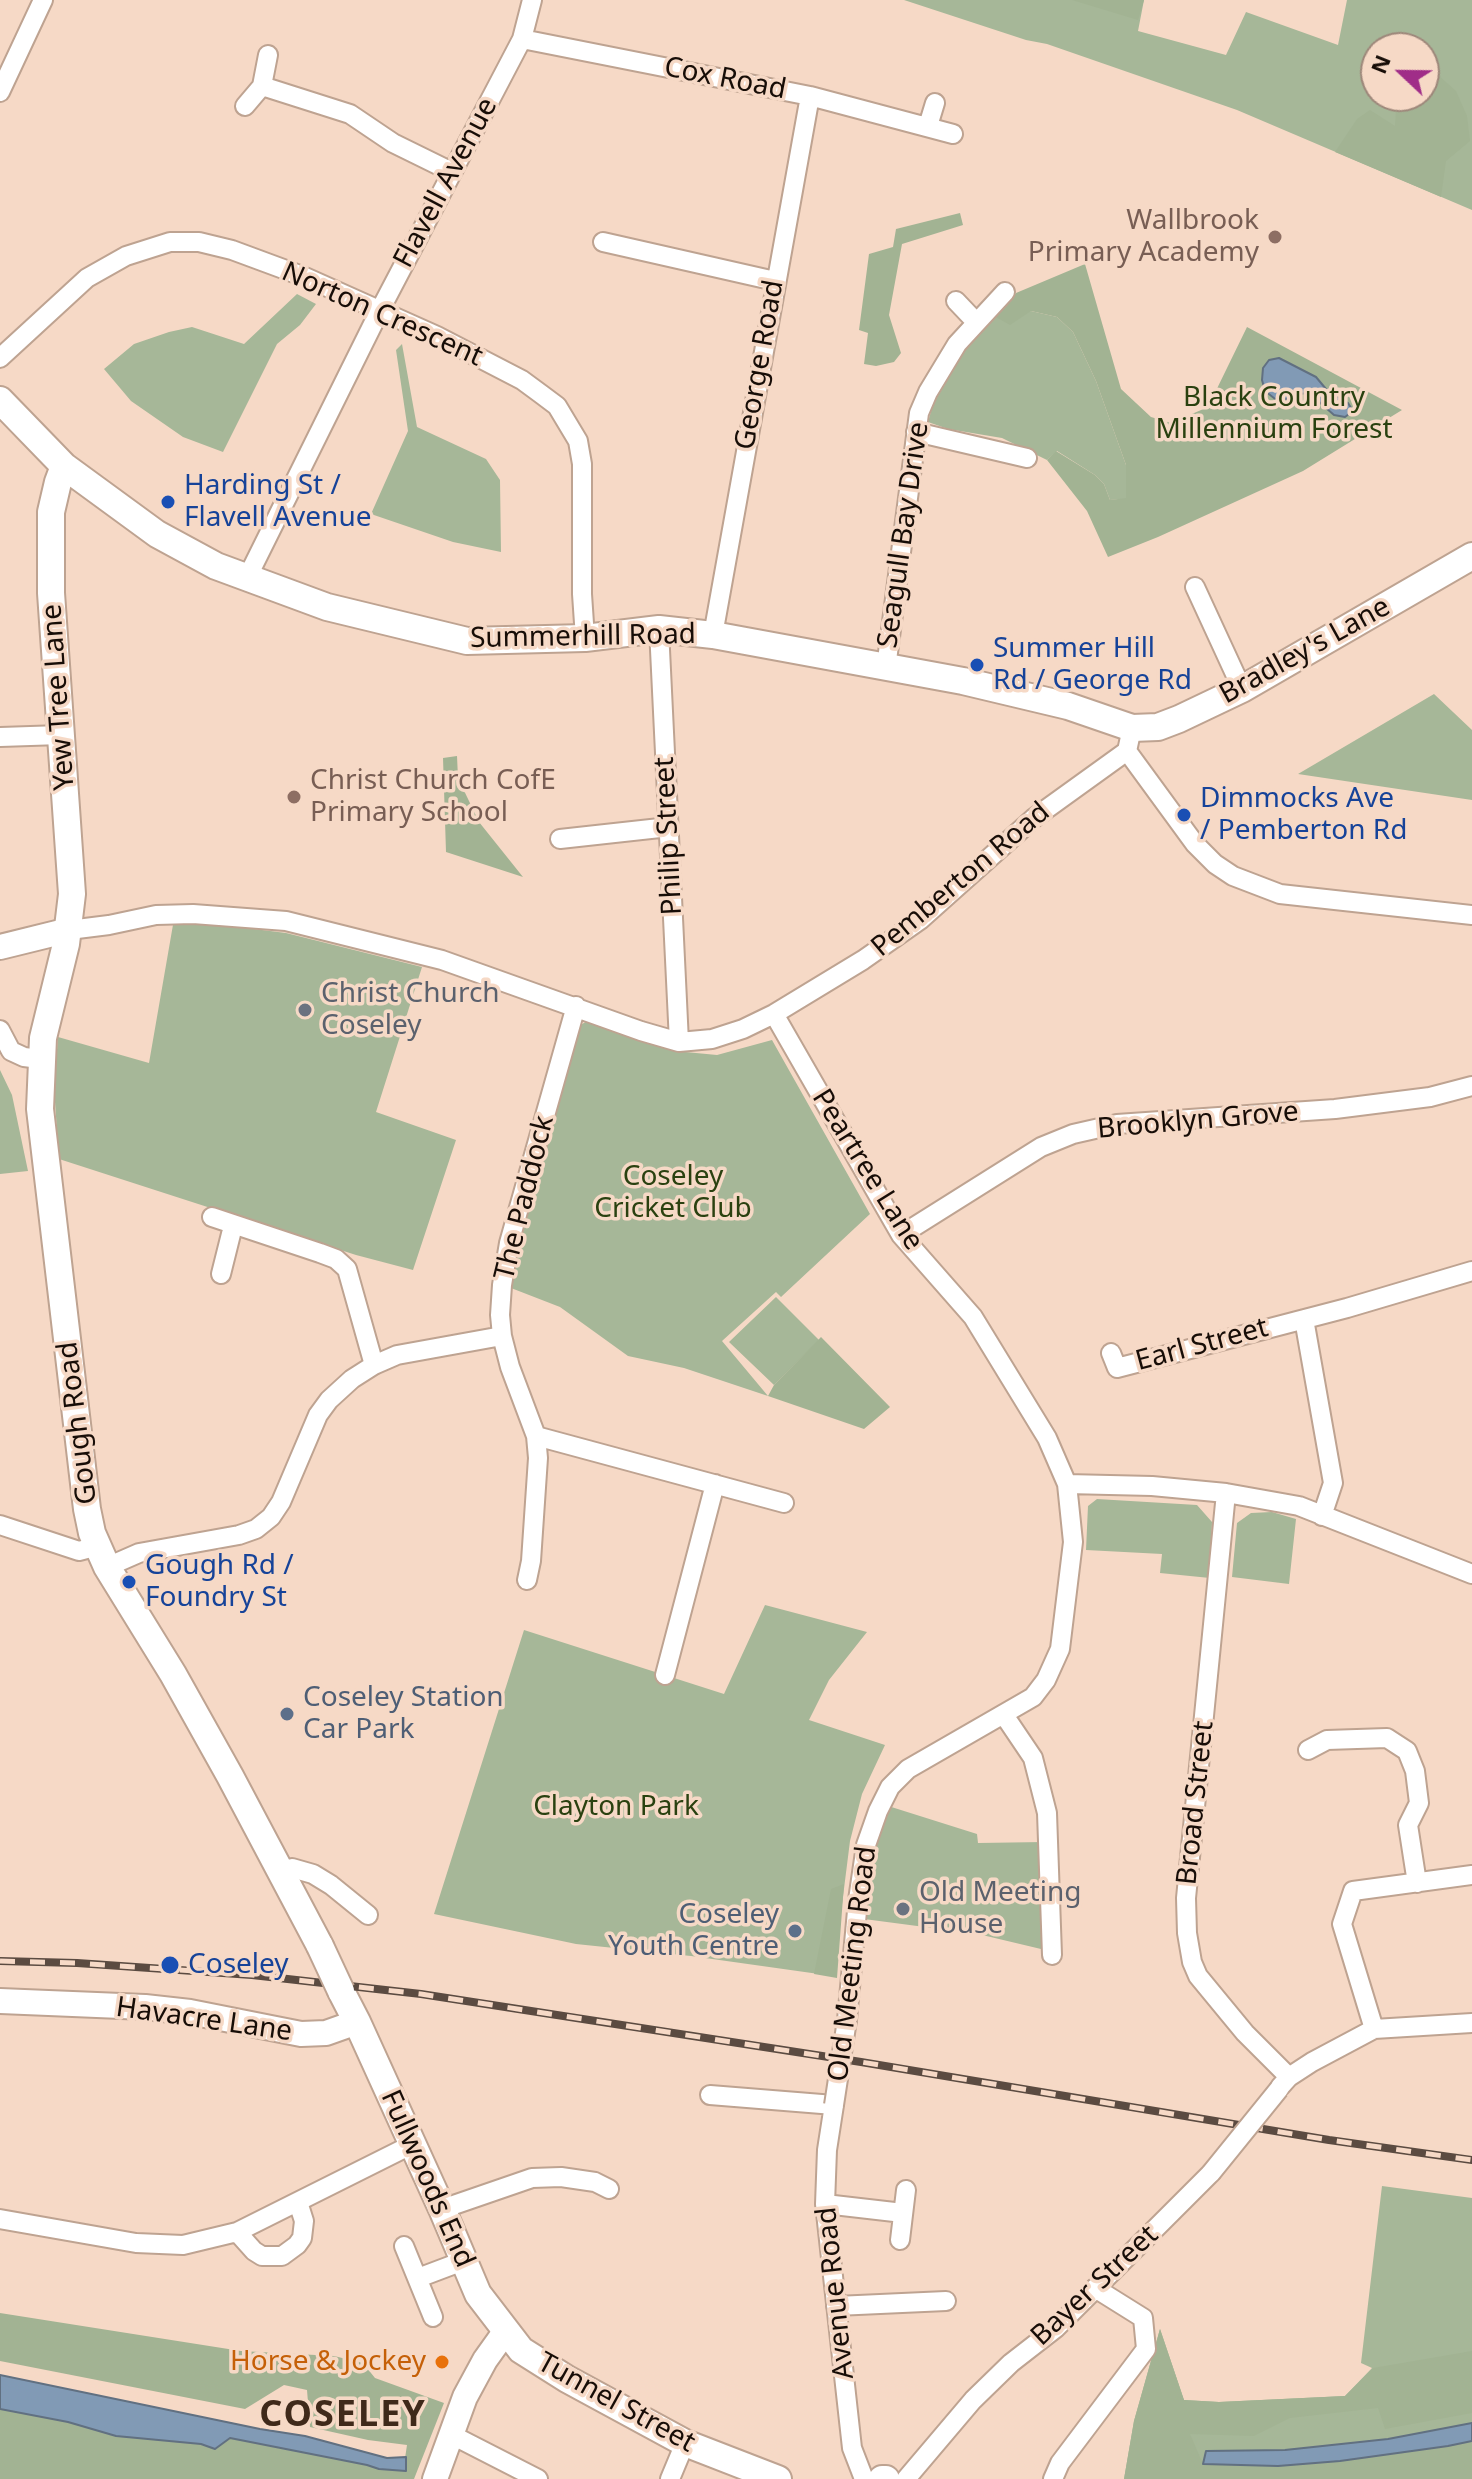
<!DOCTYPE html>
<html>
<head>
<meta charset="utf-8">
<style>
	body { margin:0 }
	#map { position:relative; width:1472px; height:2479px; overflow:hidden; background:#f6d9c6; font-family:"Noto Sans",sans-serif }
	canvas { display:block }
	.north { position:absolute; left:1360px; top:32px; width:80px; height:80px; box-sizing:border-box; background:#f6d9c6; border:2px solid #9d877a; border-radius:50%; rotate:292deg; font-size:22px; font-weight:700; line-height:32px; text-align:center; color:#170d07 }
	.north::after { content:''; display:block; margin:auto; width:28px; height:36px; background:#a02d88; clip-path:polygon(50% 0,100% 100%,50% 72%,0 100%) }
</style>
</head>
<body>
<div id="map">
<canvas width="1472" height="2479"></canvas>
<div class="north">N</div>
</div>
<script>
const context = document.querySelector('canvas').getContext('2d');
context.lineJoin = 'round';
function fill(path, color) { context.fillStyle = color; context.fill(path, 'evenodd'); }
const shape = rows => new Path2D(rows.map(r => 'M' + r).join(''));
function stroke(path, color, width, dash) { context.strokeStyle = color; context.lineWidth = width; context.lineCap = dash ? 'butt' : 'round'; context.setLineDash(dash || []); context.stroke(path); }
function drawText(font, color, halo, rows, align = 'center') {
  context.font = font + ' "Noto Sans",sans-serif'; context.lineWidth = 7; context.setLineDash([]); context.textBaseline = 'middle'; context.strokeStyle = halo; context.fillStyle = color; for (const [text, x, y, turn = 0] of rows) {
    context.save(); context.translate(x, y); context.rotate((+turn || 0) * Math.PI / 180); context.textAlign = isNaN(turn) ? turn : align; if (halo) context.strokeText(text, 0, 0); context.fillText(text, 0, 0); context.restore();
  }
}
fill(shape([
	[904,0,1144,0,1138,31,1226,55,1246,12,1338,45,1347,0,1472,0,1472,210,1237,110,1047,44,1026,40],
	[1376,48,1424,48,1424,96,1376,96],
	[297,294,316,304,300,325,277,344,223,452,183,437,131,401,104,369,134,344,169,332,192,327,244,344],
	[1031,311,1057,317,1073,332,1096,381,1126,465,1126,499,1110,500,1104,484,1095,475,1057,451,1047,460,1002,438,948,429,928,422,933,404,973,337,994,316],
	[402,344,417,427,486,459,500,480,501,552,453,542,371,514,408,431,396,350],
	[1434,694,1472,730,1472,800,1298,774],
	[174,919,286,933,422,967,376,1112,456,1140,413,1270,356,1255,59,1159,54,1088,58,1037,149,1063],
	[587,1021,675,1051,717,1055,772,1040,870,1214,781,1297,776,1292,722,1341,768,1396,684,1368,628,1356,560,1307,511,1288,536,1161,576,1028],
	[0,1070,12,1095,28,1171,0,1174],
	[776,1297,819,1340,774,1385,729,1342],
	[1097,1499,1197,1505,1212,1522,1210,1578,1160,1573,1162,1554,1086,1550,1088,1506],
	[1272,1512,1296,1519,1289,1584,1232,1577,1237,1523,1251,1513],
	[765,1605,867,1632,829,1680,809,1720,885,1745,862,1794,850,1841,833,1976,691,1956,576,1944,434,1914,524,1630,724,1694],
	[885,1805,977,1834,978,1843,1044,1842,1041,1949,978,1934,864,1919,873,1846],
	[1382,2186,1472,2198,1472,2479,1124,2479,1134,2421,1160,2329,1184,2400,1219,2402,1345,2396,1372,2368,1361,2363]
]), '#a6b798');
fill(shape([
	[1072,0,1144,0,1138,20],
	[1424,69,1438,75,1456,91,1467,116,1470,141,1446,161,1441,197,1335,152,1357,119,1370,110,1395,126,1397,96,1424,96],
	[960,213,963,225,902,244,889,315,901,353,894,362,876,366,864,364,868,333,859,330,869,254,893,247,896,229],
	[1085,264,1121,389,1151,417,1171,423,1208,407,1247,327,1402,410,1303,471,1158,537,1108,557,1087,511,1047,460,1056,451,1095,475,1104,484,1110,500,1126,498,1126,465,1096,381,1073,332,1057,317,1031,311,1010,325,994,316,1016,293],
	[457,756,458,778,479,822,523,877,446,852,443,758],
	[821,1337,890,1407,864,1429,768,1396,774,1385],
	[844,1884,837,1978,814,1974,831,1889],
	[0,2313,241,2351,334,2356,363,2363,375,2378,444,2403,414,2479,0,2479,0,2409,68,2422,116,2436,202,2444,214,2449,230,2438,367,2465,379,2469,405,2471,404,2465,407,2445,368,2440,310,2427,307,2390,284,2385,245,2409,0,2361],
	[1160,2329,1184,2400,1219,2402,1345,2396,1373,2368,1472,2351,1472,2413,1385,2429,1378,2408,1290,2418,1254,2436,1190,2434,1203,2464,1278,2466,1472,2441,1472,2479,1124,2479,1134,2421]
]), '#a2b393');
const water = shape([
	[1279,358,1316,377,1326,389,1348,403,1353,411,1345,417,1334,415,1309,393,1299,394,1279,402,1265,391,1262,380,1263,368,1269,360,1279,358],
	[0,2375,260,2429,305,2436,387,2458,406,2457,406,2471,379,2469,367,2465,230,2438,215,2449,201,2444,116,2436,68,2422,0,2409,0,2375],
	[1472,2423,1472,2441,1448,2446,1340,2461,1278,2466,1203,2464,1206,2451,1285,2450,1388,2439,1472,2423]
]);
fill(water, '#819ab5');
stroke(water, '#617081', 2);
const minor = shape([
	[522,39,810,96,953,134],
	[262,86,350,114,393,143,452,172],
	[0,92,43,0],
	[245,106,262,86,268,55],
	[928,126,935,103],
	[603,242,775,281],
	[956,301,976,322],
	[0,358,87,278,126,256,170,242,199,242,232,250,305,277,437,336,522,380,541,394,557,406,578,441,582,464,582,594,585,638],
	[916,432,1027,458],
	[247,578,379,312,522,39,532,0],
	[1195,587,1242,689],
	[659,629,679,1042],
	[713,635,810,96],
	[886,668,919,413,928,392,957,344,1005,292],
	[0,737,61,735],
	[1127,751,1195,844,1215,864,1233,876,1280,894,1472,915],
	[560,839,669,827],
	[69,930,109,925,156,915,193,914,286,921,442,960,641,1031,679,1042,712,1039,743,1029,774,1014,863,960,920,920,1034,818,1127,751,1132,728],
	[774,1014,901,1235,973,1317,1047,1438,1067,1484,1073,1542,1060,1649,1046,1680,1033,1697,908,1769,890,1787,878,1811,866,1845,858,1900,847,2020],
	[0,1030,11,1051,24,1057,40,1059],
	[212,1217,320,1253,336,1259,347,1269,374,1365],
	[901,1235,1041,1147,1073,1134,1117,1124,1335,1109,1430,1097,1472,1086],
	[221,1274,233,1226],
	[1304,1319,1333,1483,1322,1516],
	[1111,1353,1117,1368,1347,1308,1472,1271],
	[536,1436,784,1503],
	[1067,1484,1152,1486,1226,1493,1299,1506,1472,1574],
	[1226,1493,1186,1898,1187,1933,1192,1962,1198,1976,1245,2033,1289,2077],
	[0,1525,79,1551,98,1546],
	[107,1567,139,1553,239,1535,256,1529,271,1517,281,1502,318,1415,329,1400,352,1379,374,1365,397,1355,502,1336],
	[527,1580,531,1561,538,1458,536,1436,510,1367,502,1336,500,1315,502,1285,509,1243,576,1006],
	[665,1675,715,1484],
	[1004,1715,1033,1758,1047,1813,1052,1955],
	[1308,1750,1327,1740,1387,1738,1407,1751,1415,1771,1419,1803,1408,1825,1417,1883],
	[282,1871,292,1868,313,1874,331,1885,368,1915],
	[1374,2029,1342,1924,1353,1891,1472,1875],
	[1280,2087,1289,2077,1312,2062,1374,2029,1472,2023],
	[710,2095,834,2105,827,2150,825,2204,852,2448,864,2479],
	[825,2204,903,2213],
	[442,2209,532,2178,561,2177,595,2182,609,2189],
	[0,2219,136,2243,183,2245,237,2232,413,2144],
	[237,2232,254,2251,262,2256,282,2256,297,2245,302,2238,304,2221,298,2202],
	[900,2240,906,2190],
	[404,2246,433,2317],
	[418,2278,463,2261],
	[836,2306,946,2301],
	[452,2435,538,2479],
	[670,2479,685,2443],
	[906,2479,973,2400,1011,2363,1056,2328,1211,2173],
	[1053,2479,1060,2463,1146,2349,1143,2318,1095,2288]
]);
const tertiary = shape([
	[0,947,69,930],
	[0,2001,145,2007,190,2012,301,2034,326,2033,357,2022],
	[435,2479,465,2397,485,2360,505,2332]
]);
const secondary = shape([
	[0,400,64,466,157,534,216,566,327,607,467,641,585,638,659,629,713,635,963,681,1068,706,1132,728,1158,727,1179,719,1242,689,1472,556],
	[64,466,58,482,51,512,51,593,72,894,66,944,43,1038,40,1109,87,1509,92,1533,107,1567,173,1674,230,1776,320,1946],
	[341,1991,357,2022,442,2209,478,2294,521,2350,567,2379,685,2443,778,2479],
	[882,2479,886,2479]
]);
stroke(minor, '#bea391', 22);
stroke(tertiary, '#bea391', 28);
stroke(secondary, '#bea391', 30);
stroke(minor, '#fff', 18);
stroke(tertiary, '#fff', 24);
stroke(secondary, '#fff', 26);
const rail = shape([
	[0,1961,77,1963,252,1975,421,1994,861,2062,1329,2140,1472,2160]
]);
stroke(rail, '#5b4b41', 8);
stroke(rail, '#f6d9c6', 5, [15]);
const minorBridge = shape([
	[834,2105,847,2020],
	[1211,2173,1279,2089]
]);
const secondaryBridge = shape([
	[320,1946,341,1991]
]);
stroke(minorBridge, '#bea391', 22, []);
stroke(secondaryBridge, '#bea391', 30, []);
stroke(minorBridge, '#fff', 18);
stroke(secondaryBridge, '#fff', 26);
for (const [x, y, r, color] of [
	[1275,237,8,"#8d6e63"],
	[168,502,8,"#1a4fb4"],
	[977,665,8,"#1a4fb4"],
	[294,797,8,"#8d6e63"],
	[1184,815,8,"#1a4fb4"],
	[305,1010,8,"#6b7280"],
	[129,1582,8,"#1a4fb4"],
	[287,1714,8,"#5c6f8a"],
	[903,1909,8,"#6b7280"],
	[795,1931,8,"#5c6f8a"],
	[170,1965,10,"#1a4fb4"],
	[442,2362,8,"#e8710a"]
]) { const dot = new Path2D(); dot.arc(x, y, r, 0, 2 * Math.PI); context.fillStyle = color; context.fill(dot); stroke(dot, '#f6d9c6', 3); }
drawText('28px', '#170d07', '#f6d9c6', [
	["Cox Road",725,79,11],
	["Flavell Avenue",446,183,-62],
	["Norton Crescent",382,315,24],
	["George Road",760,365,-80],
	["Seagull Bay Drive",904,535,-82],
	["Summerhill Road",583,637,-1],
	["Bradley's Lane",1305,651,-29],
	["Yew Tree Lane",59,697,-94],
	["Philip Street",669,836,-93],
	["Pemberton Road",961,880,-40],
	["Brooklyn Grove",1198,1121,-5],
	["Peartree Lane",867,1170,58],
	["The Paddock",525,1198,-76],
	["Earl Street",1202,1345,-15],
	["Gough Road",78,1423,-97],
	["Broad Street",1196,1803,-84],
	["Old Meeting Road",853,1964,-83],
	["Havacre Lane",204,2020,8],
	["Fullwoods End",427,2179,66],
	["Bayer Street",1095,2286,-43],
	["Avenue Road",836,2293,-96],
	["Tunnel Street",616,2403,29]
]);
drawText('28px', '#785e54', '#f6d9c6', [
	["Wallbrook",1259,221],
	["Primary Academy",1259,253],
	["Christ Church CofE",310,781,"left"],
	["Primary School",310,813,"left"]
], 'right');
drawText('28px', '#2a4110', '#f6d9c6', [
	["Black Country",1274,398],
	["Millennium Forest",1274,430],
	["Coseley",673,1177],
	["Cricket Club",673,1209],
	["Clayton Park",616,1807]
]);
drawText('28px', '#164399', '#f6d9c6', [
	["Harding St /",184,486],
	["Flavell Avenue",184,518],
	["Summer Hill",993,649],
	["Rd / George Rd",993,681],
	["Dimmocks Ave",1200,799],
	["/ Pemberton Rd",1200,831],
	["Gough Rd /",145,1566],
	["Foundry St",145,1598],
	["Coseley",188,1965]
], 'left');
drawText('28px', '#5b616d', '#f6d9c6', [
	["Christ Church",321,994],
	["Coseley",321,1026],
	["Old Meeting",919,1893],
	["House",919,1925]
], 'left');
drawText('28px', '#4e5e75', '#f6d9c6', [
	["Coseley Station",303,1698],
	["Car Park",303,1730],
	["Coseley",779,1915,"right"],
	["Youth Centre",779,1947,"right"]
], 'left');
drawText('28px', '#c56008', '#f6d9c6', [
	["Horse & Jockey",426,2362]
], 'right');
context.letterSpacing = '2px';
drawText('bold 36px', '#3f291a', '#f6d9c6', [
	["COSELEY",343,2416]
]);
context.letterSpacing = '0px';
</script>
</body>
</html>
